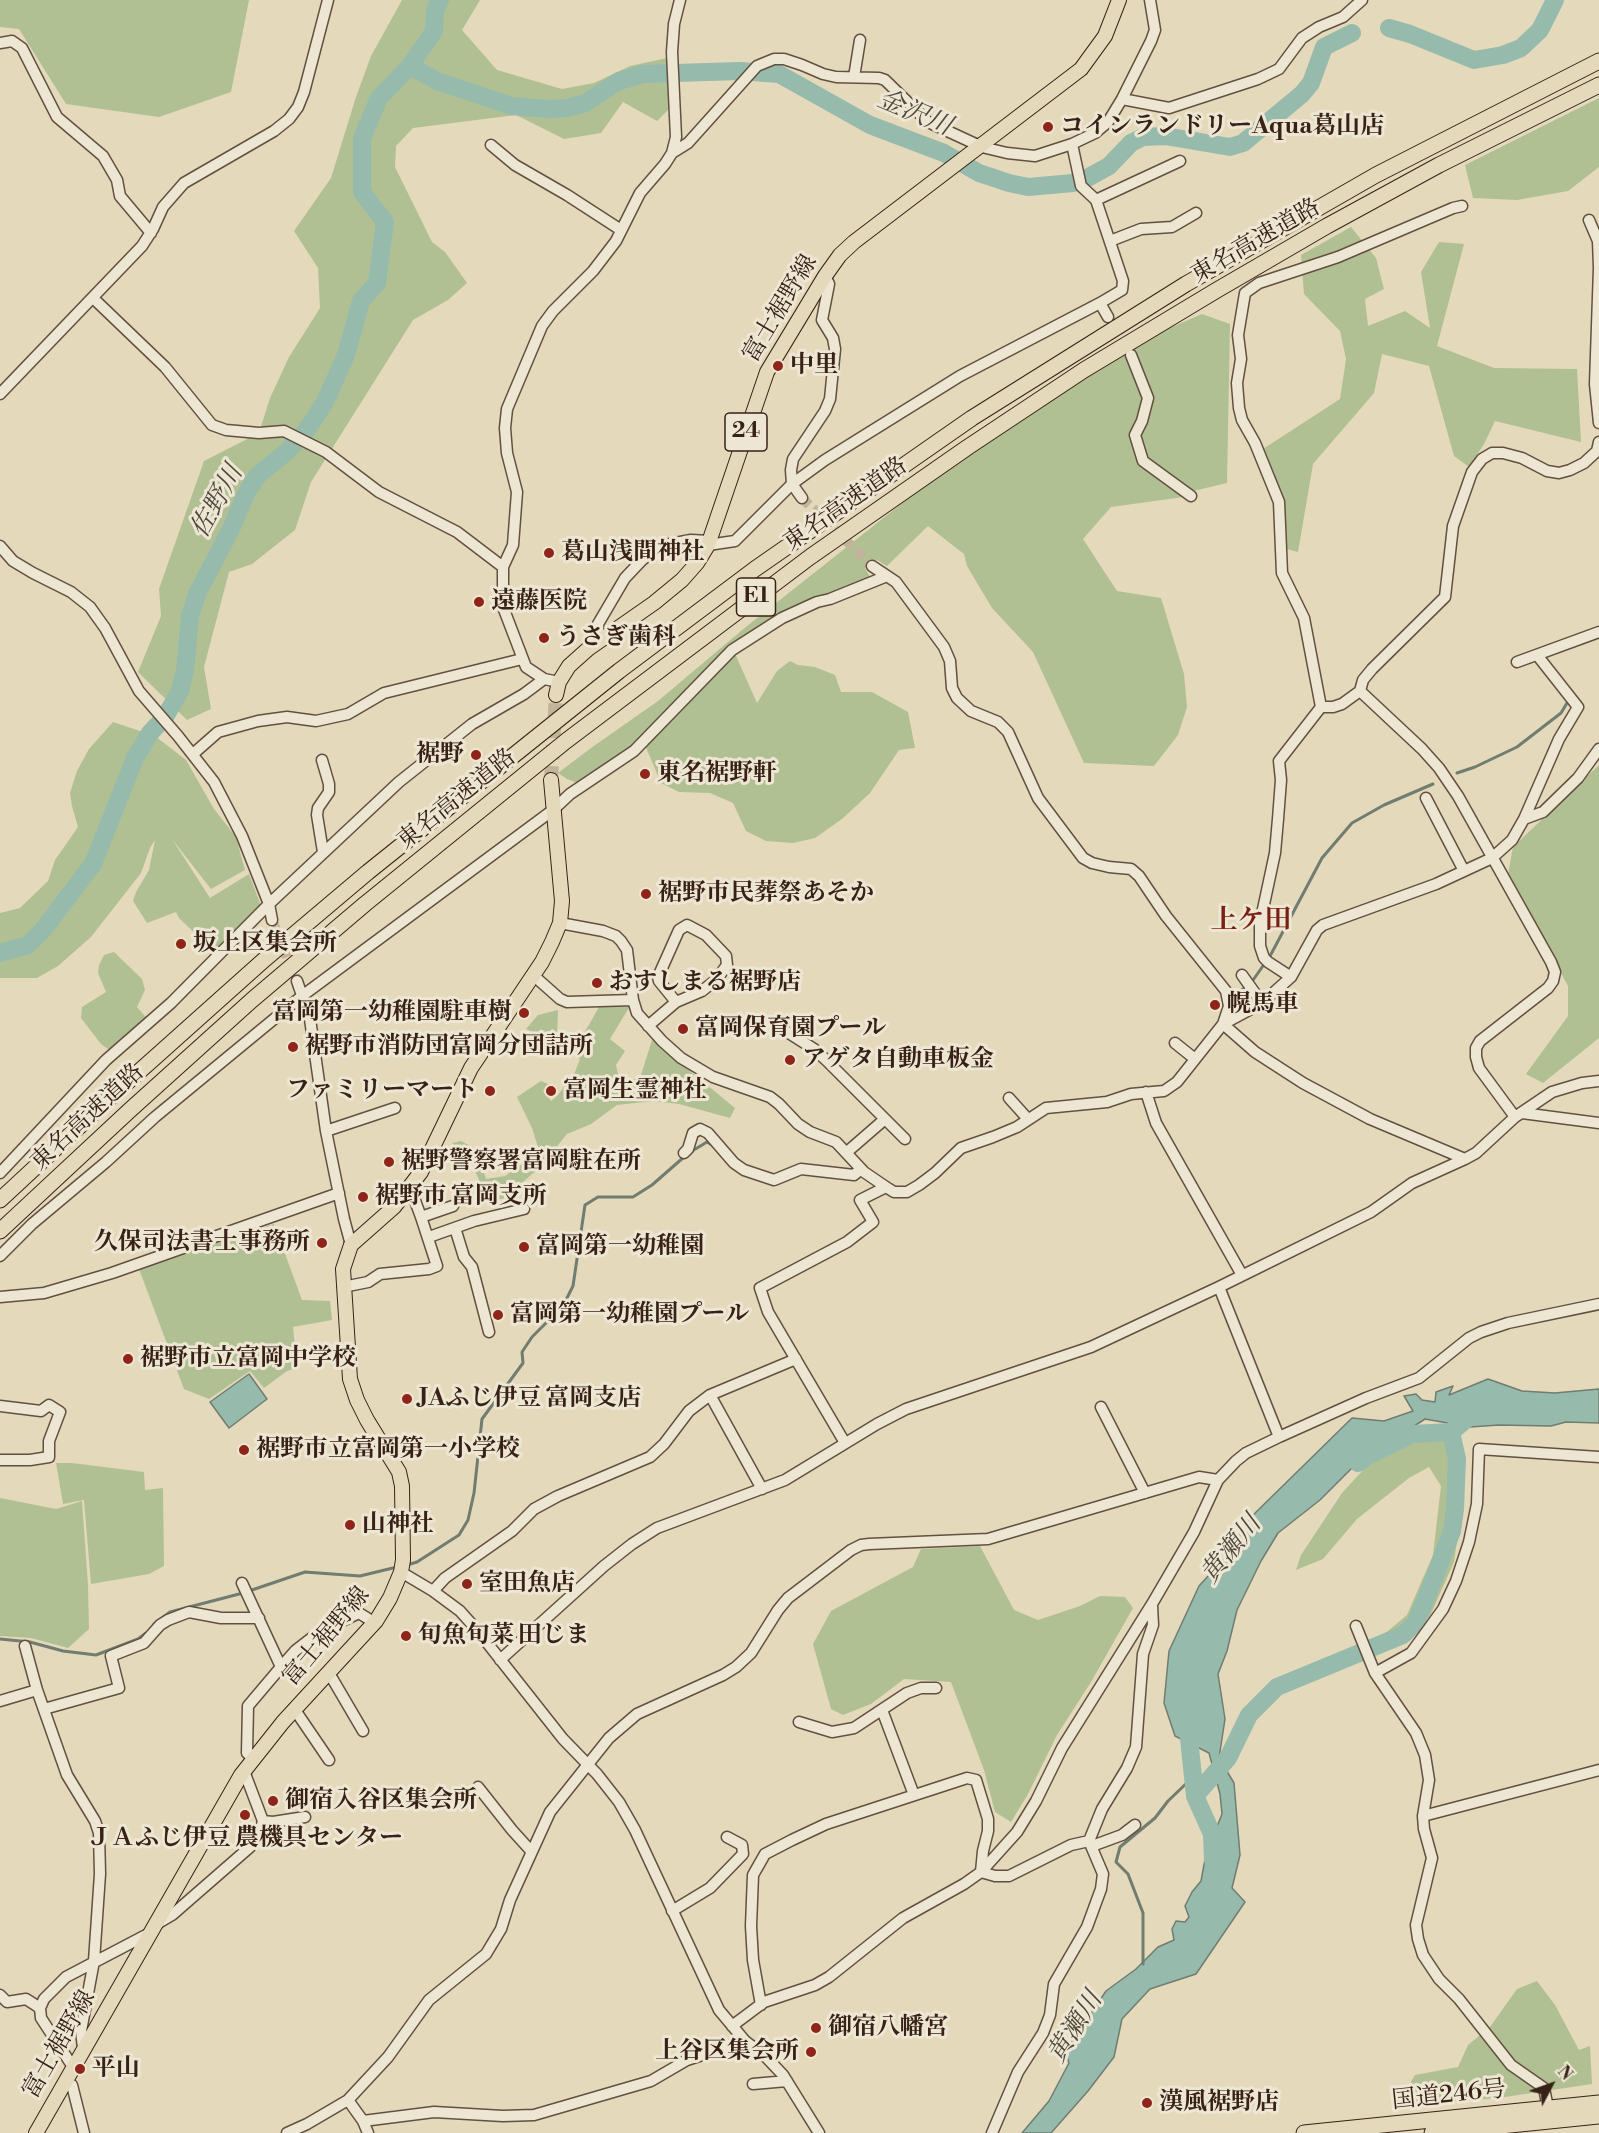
<!DOCTYPE html>
<html>
<head>
<meta charset="utf-8">
<style>
	body { margin:0 }
	#map { position:relative; width:1599px; height:2133px; overflow:hidden; background:#e4d9bb; font-family:"Libre Bodoni",serif }
	canvas { display:block }
	.north { position:absolute; left:1521px; top:2055px; width:60px; height:60px; -webkit-text-stroke:4px #ede6d3; paint-order:stroke; rotate:49deg; font-size:16px; font-weight:700; line-height:24px; text-align:center; color:#382217 }
	.north::after { content:''; display:block; margin:auto; width:21px; height:27px; background:#382217; clip-path:polygon(50% 0,100% 100%,50% 72%,0 100%) }
</style>
</head>
<body>
<div id="map">
<canvas width="1599" height="2133"></canvas>
<div class="north">N</div>
</div>
<script>
const context = document.querySelector('canvas').getContext('2d');
context.lineJoin = 'round';
function fill(path, color) { context.fillStyle = color; context.fill(path, 'evenodd'); }
const shape = rows => new Path2D(rows.map(r => 'M' + r).join(''));
function stroke(path, color, width, dash) { context.strokeStyle = color; context.lineWidth = width; context.lineCap = dash ? 'butt' : 'round'; context.setLineDash(dash || []); context.stroke(path); }
function drawText(font, color, halo, rows, align = 'center') {
  context.font = font + ' "Libre Bodoni","Noto Serif JP",serif'; context.lineWidth = 6; context.setLineDash([]); context.textBaseline = 'middle'; context.strokeStyle = halo; context.fillStyle = color; for (const [text, x, y, turn = 0] of rows) {
    context.save(); context.translate(x, y); context.rotate((+turn || 0) * Math.PI / 180); context.textAlign = isNaN(turn) ? turn : align; if (halo) context.strokeText(text, 0, 0); context.fillText(text, 0, 0); context.restore();
  }
}
fill(shape([
	[0,0,249,0,231,92,159,117,66,104,19,29,0,27],
	[402,0,480,0,462,30,497,70,562,89,594,83,630,66,667,58,669,109,657,121,623,102,601,133,564,139,516,115,413,128,396,146,395,167,432,242,445,252,467,283,448,300,413,320,311,482,295,530,252,564,229,572,204,667,211,709,187,720,138,672,161,616,159,589,204,461,259,433,270,398,289,357,320,308,318,268,294,231,331,178,356,97,371,56],
	[1599,98,1599,167,1568,191,1517,200,1473,198,1465,165],
	[1351,227,1376,258,1384,289,1365,299,1368,326,1405,311,1430,328,1421,272,1439,242,1464,244,1437,346,1494,368,1577,369,1581,442,1495,421,1484,444,1469,467,1454,456,1429,366,1382,354,1374,393,1313,464,1298,552,1287,549,1281,496,1263,449,1340,399,1346,359,1340,331,1304,294,1301,255],
	[1202,314,1230,324,1227,483,1193,491,1191,496,1111,507,1083,539,1117,591,1161,598,1184,674,1187,707,1178,735,1154,766,1084,763,1033,652,992,608,967,566,964,554,928,526,887,566,877,560,865,568,870,577,732,647,757,703,777,671,790,661,798,665,815,667,835,675,841,692,872,692,908,712,915,748,899,750,870,793,842,819,815,838,793,843,766,841,746,831,733,803,710,793,679,792,661,783,642,738,580,784,567,779,558,773,591,748,658,701,747,626,939,474,1135,343],
	[113,722,155,736,186,760,214,809,236,837,245,870,211,889,172,839,210,898,249,874,261,906,219,956,179,918,176,912,147,923,133,901,136,892,149,870,155,840,150,848,141,873,91,937,58,966,37,978,0,978,0,913,20,908,48,881,55,860,78,827,72,806,70,793,77,771,89,749],
	[1599,765,1599,1038,1543,1083,1526,1074,1568,1016,1568,986,1538,930,1507,880,1513,847],
	[114,952,142,979,145,990,137,1007,149,1021,111,1051,101,1044,81,1018,82,1007,106,992,98,973,99,965,104,955],
	[630,1006,610,1039,625,1051,616,1065,620,1082,640,1078,652,1040,735,1108,730,1118,679,1104,654,1101,617,1105,591,1124,567,1134,540,1167,505,1198,489,1202,471,1162,452,1143,461,1141,476,1149,486,1179,505,1176,522,1164,538,1147,532,1128,517,1097,541,1081,548,1084,543,1091,551,1101,558,1095,575,1072,580,1059,557,1043,526,1029,538,1015,558,1010,557,1036,578,1044,599,1007],
	[274,1224,302,1300,330,1301,332,1320,293,1327,297,1368,287,1371,264,1388,250,1371,209,1399,184,1389,139,1269],
	[1446,1440,1456,1448,1461,1468,1459,1527,1454,1562,1430,1616,1402,1641,1380,1648,1376,1641,1407,1615,1433,1555,1441,1486,1429,1467,1409,1478,1357,1519,1323,1559,1296,1570,1301,1555,1342,1493,1365,1468,1398,1446,1423,1441],
	[56,1463,72,1463,144,1472,145,1490,163,1488,164,1566,149,1574,91,1584,84,1500,63,1504],
	[0,1498,56,1509,82,1501,88,1585,89,1629,68,1648,31,1638,0,1636],
	[980,1546,1014,1610,1038,1620,1080,1606,1100,1596,1125,1597,1133,1608,1091,1682,1057,1735,1028,1794,1011,1822,995,1812,984,1770,951,1682,904,1679,871,1704,843,1715,831,1709,813,1644,831,1611,913,1567,921,1549],
	[1537,1981,1555,2005,1579,2050,1590,2046,1592,2084,1498,2098,1396,2106,1415,2075,1458,2067,1468,2045,1490,2027,1517,1989]
]), '#b0c093');
const water = shape([
	[249,1374,267,1399,229,1428,210,1402,249,1374],
	[1488,1379,1522,1391,1555,1393,1599,1389,1599,1423,1566,1422,1551,1426,1499,1425,1470,1427,1425,1419,1357,1463,1320,1500,1278,1533,1261,1561,1237,1610,1227,1651,1218,1674,1225,1719,1219,1758,1234,1783,1240,1855,1232,1888,1245,1902,1196,1974,1150,1989,1122,2019,1114,2057,1088,2091,1051,2133,1022,2133,1049,2101,1069,2063,1065,2052,1106,1991,1136,1969,1158,1947,1174,1940,1172,1929,1176,1921,1185,1922,1189,1917,1185,1906,1192,1892,1201,1881,1206,1854,1222,1814,1220,1794,1209,1753,1175,1736,1164,1703,1169,1651,1199,1586,1231,1551,1248,1520,1352,1418,1384,1421,1413,1411,1404,1396,1416,1394,1422,1400,1435,1402,1436,1392,1453,1386,1449,1395,1488,1379]
]);
fill(water, '#96baac');
stroke(water, '#707d70', 1.5);
stroke(shape([
	[1457,773,1475,767,1517,747,1561,713,1567,703],
	[1269,958,1322,858,1352,823,1384,805,1433,784],
	[1251,983,1265,963],
	[1233,996,1246,987],
	[692,1151,707,1142,712,1145],
	[407,1565,417,1562,459,1535,468,1520,474,1493,482,1419,523,1363,522,1352,532,1337,563,1306,573,1286,585,1205,598,1197,633,1197,652,1185,684,1157],
	[249,1591,305,1572,360,1576,397,1567],
	[154,1624,170,1612,243,1593],
	[0,1639,30,1642,63,1651,96,1655,138,1639,146,1633],
	[1143,1964,1143,1913,1128,1874,1116,1862,1120,1847,1155,1818,1168,1801,1193,1777]
]), '#707d70', 3);
stroke(shape([
	[1389,28,1410,34,1474,60,1503,55,1521,48,1540,30,1555,0],
	[410,66,437,81,512,106,548,109,568,108,585,103,619,81,643,74,740,71,779,74,870,125,944,153,979,173,1009,183,1028,187,1073,183,1089,177,1109,166,1131,143,1143,137,1165,136,1230,147,1243,143,1302,94,1311,83,1324,47,1352,33],
	[0,953,28,945,42,931,93,864,135,758,150,733,165,717,180,691,185,671,190,616,197,594,231,529,246,494,257,476,285,453,306,431,325,402,346,355,361,301,377,283,385,222,362,192,362,138,379,98,410,66,434,31,435,11,440,0],
	[1358,1463,1369,1455,1413,1434,1451,1432,1469,1417,1480,1416],
	[1187,1719,1195,1796,1212,1834,1213,1861],
	[1195,1796,1228,1758,1249,1715,1277,1687,1403,1635,1416,1622,1428,1594,1452,1531,1455,1509,1457,1459,1451,1432]
]), '#96baac', 18);
stroke(shape([
	[802,498,872,566],
	[272,920,297,981]
]), '#c2b49a', 10, [10, 5]);
stroke(shape([
	[551,780,556,695]
]), '#c2b49a', 14, [14, 7]);
const minor = shape([
	[0,43,12,41,22,48,57,117,103,156,117,180,120,196,151,233],
	[854,77,860,40],
	[1122,99,1169,108,1258,79,1279,69,1302,38,1319,27,1343,17,1362,0],
	[1072,144,1081,186,1096,200,1123,281,1122,290,1100,303],
	[491,145,515,165,567,195,621,230],
	[672,153,688,143,757,66,774,59,784,59,802,65,823,74,836,77,879,78,885,80,928,122,982,147,1007,153,1035,156,1072,144,1095,133,1108,122,1122,99,1151,41,1155,30,1150,0],
	[1096,200,1180,161],
	[1589,220,1598,241,1599,267],
	[1110,241,1141,229,1172,227,1196,213],
	[1599,268,1595,384,1599,423],
	[93,298,165,367,212,425,226,430,259,433,284,431,326,452,379,492,457,532,503,567],
	[1131,355,1148,398,1142,421,1135,435,1143,461,1191,496],
	[0,394,142,246,153,229,163,207,184,183,274,131,289,119,298,107,304,92,328,0],
	[802,498,792,484,791,470,793,459,825,411,830,399,835,349,833,338,822,320,829,284,825,276],
	[708,545,735,541,792,484,825,460,960,376,1100,303,1108,317],
	[0,546,13,561,33,573,71,592,90,607,105,628,139,691,178,736,214,782,242,836,269,904,272,920],
	[872,566,896,582,944,647,950,661,952,688,957,698,971,711,998,722,1008,732,1038,798,1083,858,1092,863,1109,867,1131,869,1139,876,1166,916,1226,991,1229,1006,1223,1024,1255,1052,1303,1083,1370,1119,1465,1159],
	[599,640,598,624,625,578,642,560,658,548,670,544,691,540,709,541],
	[1517,662,1599,632],
	[559,682,544,679,526,667,503,607,503,567,513,545,517,492,507,453,505,428,507,409,542,326,553,311,593,271,616,241,640,193,665,164,672,153,676,137,672,52,674,24,680,0],
	[1360,691,1363,680,1372,669,1445,597,1453,526,1472,472,1482,459,1492,453,1503,453,1522,458,1547,471,1559,473,1570,470,1584,463,1597,451,1599,442],
	[1321,707,1304,618,1282,573,1279,502,1255,443,1242,420,1239,408,1237,383,1241,359,1238,335,1245,293,1259,283,1338,257,1453,208,1462,206],
	[193,754,218,732,258,721,287,717,316,721,348,714,384,693,522,659],
	[322,760,329,784,329,792,318,808,317,815,323,852],
	[1426,798,1464,871],
	[1524,819,1559,739,1578,707,1537,655],
	[560,923,603,931,616,936,621,941,627,950,633,1000,637,1013,662,1041,681,1058,713,1077,770,1097,779,1104,798,1124,810,1132,836,1142,864,1172,886,1187,894,1192,907,1192,919,1185,935,1173,961,1148,993,1137,1017,1127,1046,1108,1107,1102,1131,1094,1164,1091,1177,1082,1223,1024,1262,1003,1291,977,1317,930,1323,925,1436,884,1492,858,1512,840,1524,819,1543,812,1578,778,1599,749],
	[533,975,560,999,567,1002,633,1000],
	[1242,975,1262,1003],
	[1291,977,1268,962,1264,958,1260,946,1260,923,1275,853,1278,819,1281,780,1279,761,1321,707,1333,707,1342,704,1360,691,1422,749,1439,768,1458,796,1551,962,1555,972,1553,981,1548,988,1480,1041,1476,1048,1476,1057,1479,1068,1515,1117],
	[297,981,310,1019,326,1131,344,1219,351,1245],
	[648,1026,676,1002,702,991,717,979,727,965,726,956,706,935,687,925,679,930,658,977,659,981,676,1002],
	[784,1030,814,1049,826,1060,905,1139],
	[1175,1043,1195,1059],
	[1146,1092,1156,1123,1242,1275],
	[1009,1098,1027,1118],
	[1522,1113,1599,1123],
	[326,1131,395,1108],
	[847,1152,885,1119],
	[684,1153,688,1149,693,1133,700,1129,708,1133,734,1163,744,1170,774,1180,801,1169,854,1175,861,1169],
	[0,1173,106,1060,171,1003,269,904,399,782,472,724,524,694,544,679],
	[421,1217,453,1206],
	[455,1228,464,1257,472,1267,489,1332],
	[429,1237,474,1221,524,1209],
	[0,1256,32,1224,106,1162,155,1117,302,996,553,810,570,794,634,751,732,650,782,618,817,602,830,599,887,576],
	[343,1287,368,1282,380,1274,429,1269,437,1266,421,1217,414,1198,407,1192],
	[1219,1287,1279,1437],
	[0,1297,44,1293,112,1273,339,1193],
	[710,1395,762,1489],
	[0,1406,41,1411,49,1405,60,1412,49,1441,49,1457,30,1460,0,1460],
	[1101,1407,1145,1493],
	[845,1443,768,1312,760,1288,847,1242,873,1222,860,1200,886,1187],
	[401,1572,433,1591,460,1611,477,1630,563,1739,597,1774,619,1802,635,1830,719,2010,745,2041,766,2057,783,2075,819,2133],
	[242,1583,281,1667],
	[433,1591,445,1578,512,1531,534,1509,558,1496,650,1457,664,1444,689,1411,710,1395,796,1359],
	[1356,1626,1375,1673,1416,1733,1425,1755,1429,1780,1423,1816,1424,1829,1432,1858,1416,1925,1418,1939,1423,1955,1439,1979,1459,1999,1511,2065,1544,2088,1548,2108],
	[25,1646,37,1690],
	[500,1660,604,1566,632,1544,657,1528,785,1480,877,1424,906,1409,1091,1347,1219,1287,1371,1212,1412,1183,1465,1159,1476,1153,1515,1117,1552,1092,1582,1083,1599,1081],
	[329,1673,363,1731],
	[1375,1673,1411,1653,1443,1609,1456,1581,1469,1542,1477,1504,1479,1449,1599,1457],
	[0,1701,37,1690,67,1775,95,1821,99,1833,100,1874,94,1961,81,2031,83,2048],
	[44,1709,119,1688,111,1656,144,1643,160,1625,168,1620,189,1612,221,1618,259,1618],
	[295,1710,329,1760],
	[882,1710,914,1795],
	[799,1722,832,1732,854,1728,907,1693,921,1688,936,1688],
	[253,1758,247,1753,248,1706,281,1667,295,1651,313,1637,344,1620,359,1613,375,1623],
	[478,1787,512,1830,531,1851],
	[1423,1816,1599,1770],
	[263,1821,273,1822,305,1817],
	[1092,1846,1122,1835,1135,1825],
	[672,1911,710,1888,743,1854,742,1845,727,1837],
	[155,1925,172,1915,250,1847,259,1836,263,1821,244,1771],
	[0,1995,7,2002,26,1999,40,2008,44,1999,66,1977,150,1933],
	[761,2005,753,1960,751,1926,753,1875,765,1854,792,1840,826,1824,967,1778,976,1780,988,1819,988,1831,983,1851,981,1872,995,1876,1009,1876,1071,1845,1089,1841],
	[40,2008,41,2018,73,2067],
	[732,2026,764,2002,815,1985,829,1977,903,1918,964,1884,981,1872,1017,1832,1036,1801,1062,1748,1152,1604,1194,1532,1218,1480,1236,1461,1246,1453,1279,1437,1366,1398,1419,1378,1469,1338,1481,1332,1508,1323,1599,1304],
	[64,2082,72,2085,84,2133],
	[753,2084,787,2081],
	[348,2100,363,2121,368,2133],
	[363,2121,434,2112,503,2116,534,2115,651,2081,687,2060,745,2041],
	[287,2133,307,2124,348,2100,388,2057,429,2000,486,1954,501,1929,510,1900,550,1812,609,1738,637,1714,723,1675,736,1667,751,1653,778,1610,788,1598,851,1550,861,1545,869,1544,988,1539,1199,1477,1218,1480],
	[992,2133,1018,2072,1043,2033,1050,2015,1054,1984,1087,1927,1101,1889,1103,1874,1089,1841,1102,1809,1127,1768,1136,1747,1143,1654,1153,1625,1152,1605]
]);
const major = shape([
	[556,695,559,682,569,666,588,649,654,603,682,580,697,563,708,545,767,372,825,276,840,255,854,242,1081,69,1105,36,1119,0],
	[36,2133,241,1775,283,1722,376,1621,390,1598,401,1572,403,1560,402,1486,399,1472,367,1420,357,1400,350,1379,343,1269,351,1245,394,1207,421,1172,471,1068,542,962,552,942,560,923,562,901,551,780]
]);
const highway = shape([
	[0,1200,114,1094,265,959,368,872,619,671,755,569,972,418,1186,284,1376,175,1599,61],
	[0,1231,130,1110,252,1000,365,904,566,741,810,557,968,447,1084,370,1217,290,1327,226,1439,165,1599,85],
	[1304,2133,1599,2103],
	[1432,2133,1599,2116]
]);
stroke(minor, '#635040', 13);
stroke(major, '#382217', 16);
stroke(highway, '#382217', 17);
stroke(minor, '#ede6d3', 10);
stroke(major, '#e4d9bb', 14);
stroke(highway, '#e4d9bb', 15);
for (const [x, y, r, color] of [
	[1048,127,6,"#8f2418"],
	[778,366,6,"#8f2418"],
	[549,553,6,"#8f2418"],
	[479,602,6,"#8f2418"],
	[544,638,6,"#8f2418"],
	[476,755,6,"#8f2418"],
	[645,774,6,"#8f2418"],
	[646,894,6,"#8f2418"],
	[181,944,6,"#8f2418"],
	[597,983,6,"#8f2418"],
	[1215,1005,6,"#8f2418"],
	[524,1013,6,"#8f2418"],
	[683,1029,6,"#8f2418"],
	[293,1047,6,"#8f2418"],
	[790,1060,6,"#8f2418"],
	[490,1091,6,"#8f2418"],
	[551,1091,6,"#8f2418"],
	[389,1162,6,"#8f2418"],
	[363,1197,6,"#8f2418"],
	[322,1243,6,"#8f2418"],
	[524,1247,6,"#8f2418"],
	[498,1315,6,"#8f2418"],
	[128,1359,6,"#8f2418"],
	[407,1399,6,"#8f2418"],
	[244,1450,6,"#8f2418"],
	[350,1525,6,"#8f2418"],
	[467,1584,6,"#8f2418"],
	[406,1636,6,"#8f2418"],
	[273,1801,6,"#8f2418"],
	[245,1815,6,"#8f2418"],
	[816,2028,6,"#8f2418"],
	[811,2052,6,"#8f2418"],
	[80,2069,6,"#8f2418"],
	[1147,2103,6,"#8f2418"]
]) { const dot = new Path2D(); dot.arc(x, y, r, 0, 2 * Math.PI); context.fillStyle = color; context.fill(dot); stroke(dot, '#ede6d3', 2); }
for (const [x, y, w] of [
	[746,432,42],
	[756,597,39]
]) { const box = new Path2D(); box.roundRect(x - w / 2, y - 19, w, 38, 4.5); context.fillStyle = '#ede6d3'; context.fill(box); stroke(box, '#382217', 1.5); }
drawText('bold 22px', '#382217', null, [
	["24",746,432],
	["E1",756,597]
]);
drawText('bold 24px', '#382217', '#ede6d3', [
	["コインランドリーAqua葛山店",1060,127],
	["中里",790,366],
	["葛山浅間神社",561,553],
	["遠藤医院",491,602],
	["うさぎ歯科",556,638],
	["裾野",464,755,"right"],
	["東名裾野軒",657,774],
	["裾野市民葬祭あそか",658,894],
	["坂上区集会所",193,944],
	["おすしまる裾野店",609,983],
	["幌馬車",1227,1005],
	["富岡第一幼稚園駐車樹",512,1013,"right"],
	["富岡保育園プール",695,1029],
	["裾野市消防団富岡分団詰所",305,1047],
	["アゲタ自動車板金",802,1060],
	["ファミリーマート",478,1091,"right"],
	["富岡生霊神社",563,1091],
	["裾野警察署富岡駐在所",401,1162],
	["裾野市 富岡支所",375,1197],
	["久保司法書士事務所",310,1243,"right"],
	["富岡第一幼稚園",536,1247],
	["富岡第一幼稚園プール",510,1315],
	["裾野市立富岡中学校",140,1359],
	["JAふじ伊豆 富岡支店",419,1399],
	["裾野市立富岡第一小学校",256,1450],
	["山神社",362,1525],
	["室田魚店",479,1584],
	["旬魚旬菜 田じま",418,1636],
	["御宿入谷区集会所",285,1801],
	["ＪＡふじ伊豆 農機具センター",245,1839,"center"],
	["御宿八幡宮",828,2028],
	["上谷区集会所",799,2052,"right"],
	["平山",92,2069],
	["漢風裾野店",1159,2103]
], 'left');
drawText('24px', '#382217', '#ede6d3', [
	["東名高速道路",1256,242,-30],
	["富士裾野線",781,309,-59],
	["東名高速道路",846,505,-35],
	["東名高速道路",457,800,-39],
	["東名高速道路",88,1118,-43],
	["富士裾野線",327,1637,-50],
	["富士裾野線",60,2045,-60],
	["国道246号",1449,2096,-6]
]);
drawText('italic 26px', '#50483c', '#ede6d3', [
	["金沢川",914,114,23],
	["佐野川",218,502,-61],
	["黄瀬川",1232,1550,-51],
	["黄瀬川",1076,2028,-58]
]);
drawText('bold 27px', '#7a1f14', '#ede6d3', [
	["上ケ田",1251,922]
]);
</script>
</body>
</html>
